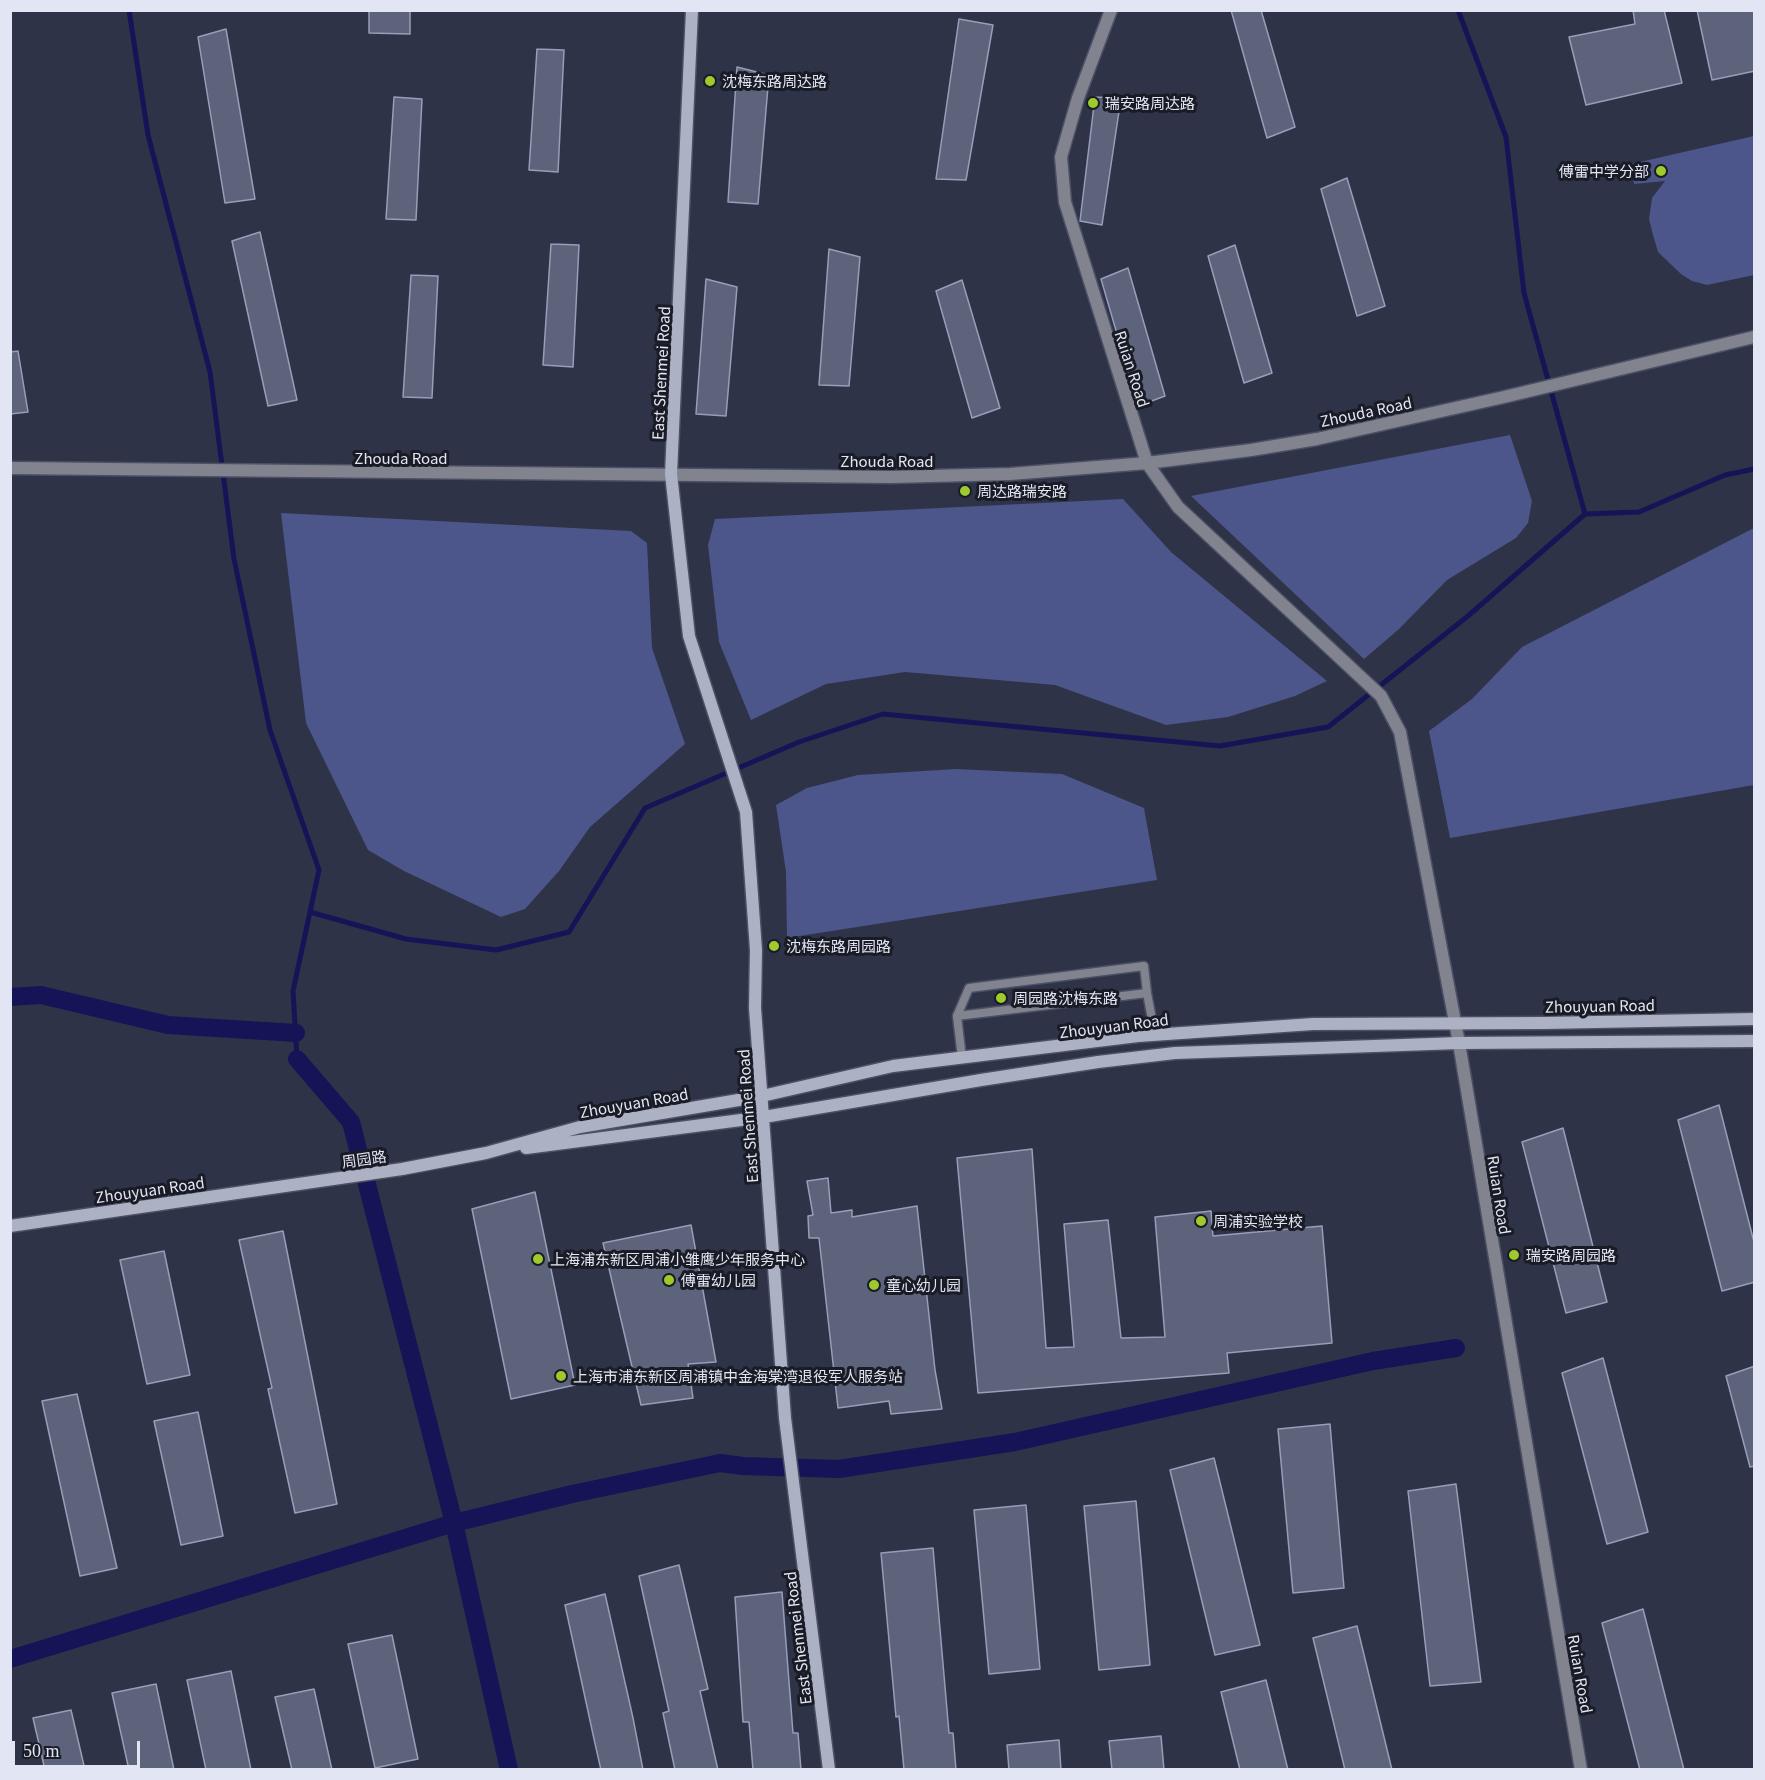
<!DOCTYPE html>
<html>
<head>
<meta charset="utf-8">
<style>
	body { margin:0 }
	#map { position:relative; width:1765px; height:1780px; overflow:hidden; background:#2e3348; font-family:Georgia,serif }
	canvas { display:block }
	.frame { position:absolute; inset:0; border:12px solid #e2e6f4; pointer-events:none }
	.scale { position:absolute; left:12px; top:1741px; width:128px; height:27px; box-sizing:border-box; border:3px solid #e2e6f4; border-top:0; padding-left:8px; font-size:18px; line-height:21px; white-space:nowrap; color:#e2e6f4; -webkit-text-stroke:4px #191b25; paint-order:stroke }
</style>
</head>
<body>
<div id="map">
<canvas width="1765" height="1780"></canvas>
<div class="frame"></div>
<div class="scale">50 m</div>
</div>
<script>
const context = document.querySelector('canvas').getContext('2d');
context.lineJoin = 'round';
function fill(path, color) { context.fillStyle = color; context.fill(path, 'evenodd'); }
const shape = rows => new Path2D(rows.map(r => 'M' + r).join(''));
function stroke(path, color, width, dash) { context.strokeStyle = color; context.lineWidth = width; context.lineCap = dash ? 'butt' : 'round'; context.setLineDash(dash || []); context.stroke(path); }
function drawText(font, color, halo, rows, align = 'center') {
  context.font = font + ' Georgia,"Noto Sans SC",serif'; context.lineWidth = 6; context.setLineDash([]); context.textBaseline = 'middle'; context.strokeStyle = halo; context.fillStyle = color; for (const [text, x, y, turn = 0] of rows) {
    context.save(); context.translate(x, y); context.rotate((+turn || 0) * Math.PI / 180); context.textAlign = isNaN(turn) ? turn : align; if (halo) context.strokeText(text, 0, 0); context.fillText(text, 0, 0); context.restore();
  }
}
fill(shape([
	[1754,136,1754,275,1707,285,1692,281,1681,274,1658,252,1653,235,1649,219,1652,198,1665,181,1634,184,1631,164],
	[1510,435,1532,501,1528,523,1516,538,1447,580,1399,629,1364,659,1191,496],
	[1123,499,1171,552,1327,681,1295,696,1228,717,1166,725,1055,685,905,672,826,684,751,720,719,642,708,545,715,519],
	[281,513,631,531,647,543,652,648,685,744,590,827,559,871,525,909,501,917,404,871,368,850,306,723],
	[1754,528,1754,785,1450,838,1429,731,1472,699,1522,647],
	[956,769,1062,774,1144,808,1157,880,787,938,786,872,776,805,807,788,858,775]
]), '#4c568b');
stroke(shape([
	[129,10,148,135,210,372,234,559,270,730,319,870,293,991,297,1059],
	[1458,10,1506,137,1524,293,1585,514],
	[310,912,406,939,496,950,569,932,645,808,799,742,883,714,1220,746,1328,727,1468,616,1585,514,1639,512,1725,475,1754,469]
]), '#151456', 5);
stroke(shape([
	[10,997,41,995,168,1025,296,1033],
	[297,1059,351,1122,454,1523,509,1770],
	[10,1659,454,1523,572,1494,720,1463,743,1466,839,1469,1015,1442,1373,1361,1456,1348]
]), '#151456', 18);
const building = shape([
	[369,10,410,10,410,34,369,33,369,10],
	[1231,10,1261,10,1295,127,1267,138,1231,10],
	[1633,10,1664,10,1682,83,1586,105,1569,37,1635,24,1633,10],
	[1697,10,1755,10,1755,71,1712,80,1697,10],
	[959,19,993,25,966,180,936,179,959,19],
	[226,29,255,199,225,203,198,37,226,29],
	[537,49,564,50,558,172,529,170,537,49],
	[737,67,769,75,758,204,728,202,737,67],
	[394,97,422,99,416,220,386,219,394,97],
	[1095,97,1121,98,1102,225,1080,221,1095,97],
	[1347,178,1385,306,1357,316,1321,189,1347,178],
	[260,232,297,400,268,406,232,241,260,232],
	[551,244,579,245,573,367,543,365,551,244],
	[1235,245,1272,373,1244,383,1208,256,1235,245],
	[829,249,860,257,849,386,819,385,829,249],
	[1128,268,1165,396,1138,406,1101,279,1128,268],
	[411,275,438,276,432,398,403,397,411,275],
	[706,279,737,287,726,416,696,414,706,279],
	[962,280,1000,408,972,418,936,291,962,280],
	[18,351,28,412,10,414,10,352,18,351],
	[1719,1105,1755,1246,1755,1282,1722,1291,1678,1120,1719,1105],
	[1563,1128,1607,1302,1566,1313,1522,1142,1563,1128],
	[1032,1149,1046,1348,1074,1347,1064,1224,1108,1220,1121,1338,1165,1337,1155,1217,1211,1211,1213,1236,1322,1226,1332,1343,1227,1353,1229,1373,978,1393,957,1158,1032,1149],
	[828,1178,831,1213,852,1210,852,1217,917,1206,935,1370,942,1409,891,1414,889,1401,838,1408,819,1238,809,1238,808,1216,813,1215,807,1181,828,1178],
	[535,1192,575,1385,511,1399,472,1209,535,1192],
	[691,1225,716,1362,688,1364,693,1398,641,1405,603,1243,691,1225],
	[283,1231,337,1504,295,1513,268,1389,272,1388,239,1240,283,1231],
	[164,1251,190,1375,147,1384,120,1260,164,1251],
	[1603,1358,1648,1532,1607,1544,1562,1373,1603,1358],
	[1755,1366,1755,1466,1750,1467,1726,1376,1755,1366],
	[77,1394,117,1568,80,1576,42,1401,77,1394],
	[198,1412,223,1536,181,1545,154,1421,198,1412],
	[1330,1424,1344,1588,1293,1593,1278,1429,1330,1424],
	[1214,1458,1260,1645,1215,1655,1170,1470,1214,1458],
	[1456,1484,1481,1682,1430,1686,1408,1491,1456,1484],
	[1136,1501,1150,1665,1099,1670,1084,1506,1136,1501],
	[1026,1505,1040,1669,989,1674,974,1510,1026,1505],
	[933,1548,949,1733,953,1733,956,1770,904,1770,899,1716,896,1717,881,1553,933,1548],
	[679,1565,708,1689,700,1691,718,1770,675,1770,663,1713,669,1711,639,1576,679,1565],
	[782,1592,793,1733,798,1733,801,1770,753,1770,749,1722,743,1722,735,1597,782,1592],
	[605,1594,633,1718,643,1770,601,1770,594,1739,565,1605,605,1594],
	[1643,1609,1684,1770,1640,1770,1602,1623,1643,1609],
	[1357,1626,1392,1770,1345,1770,1313,1638,1357,1626],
	[392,1635,418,1759,375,1768,348,1644,392,1635],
	[231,1671,251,1770,206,1770,187,1680,231,1671],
	[1266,1680,1288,1770,1240,1770,1221,1692,1266,1680],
	[156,1684,174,1770,129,1770,112,1693,156,1684],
	[314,1689,332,1770,292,1770,275,1697,314,1689],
	[71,1710,85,1770,45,1770,33,1718,71,1710],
	[1161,1736,1164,1770,1112,1770,1109,1741,1161,1736],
	[1059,1740,1061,1770,1009,1770,1007,1745,1059,1740]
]);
fill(building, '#5d637b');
stroke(building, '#989eb9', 1.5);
const lane = shape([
	[957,1016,1147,993],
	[962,1058,957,1016,969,988,1144,966,1147,993,1155,1035]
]);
const street = shape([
	[1111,10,1078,98,1061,157,1065,202,1147,463,1178,507,1381,696,1400,732,1459,1043,1581,1770],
	[10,468,891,477,1010,474,1147,463,1251,450,1317,439,1504,397,1754,337]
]);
const secondary = shape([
	[692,10,671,474,689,636,746,812,756,950,755,1008,785,1418,829,1770],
	[526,1148,764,1117,981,1080,1098,1062,1175,1053,1459,1043,1754,1041],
	[10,1226,402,1169,486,1153,580,1127,762,1096,893,1066,1138,1036,1313,1024,1544,1023,1754,1019]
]);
stroke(lane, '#4b5064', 11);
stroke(street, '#4b5064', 15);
stroke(secondary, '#4b5064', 15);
stroke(lane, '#81848f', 8);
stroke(street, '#81848f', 12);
stroke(secondary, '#acb1c3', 12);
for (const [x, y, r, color] of [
	[710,81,6,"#9fca2d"],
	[1093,103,6,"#9fca2d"],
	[1661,171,6,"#9fca2d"],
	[965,491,6,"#9fca2d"],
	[774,946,6,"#9fca2d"],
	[1001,998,6,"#9fca2d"],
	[1201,1221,6,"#9fca2d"],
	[1514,1255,6,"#9fca2d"],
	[538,1259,6,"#9fca2d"],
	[669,1280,6,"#9fca2d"],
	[874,1285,6,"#9fca2d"],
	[561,1376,6,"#9fca2d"]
]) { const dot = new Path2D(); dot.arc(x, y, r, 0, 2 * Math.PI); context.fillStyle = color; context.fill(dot); stroke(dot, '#191b25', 2); }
drawText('15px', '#e2e6f4', '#191b25', [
	["沈梅东路周达路",722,81],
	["瑞安路周达路",1105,103],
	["傅雷中学分部",1649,171,"right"],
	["周达路瑞安路",977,491],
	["沈梅东路周园路",786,946],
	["周园路沈梅东路",1013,998],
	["周浦实验学校",1213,1221],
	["瑞安路周园路",1526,1255],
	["上海浦东新区周浦小雏鹰少年服务中心",550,1259],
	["傅雷幼儿园",681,1280],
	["童心幼儿园",886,1285],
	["上海市浦东新区周浦镇中金海棠湾退役军人服务站",573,1376]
], 'left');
drawText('15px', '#e2e6f4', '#191b25', [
	["Ruian Road",1132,369,72],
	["East Shenmei Road",661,373,-87],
	["Zhouda Road",1366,412,-12],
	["Zhouda Road",401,458],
	["Zhouda Road",887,461],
	["Zhouyuan Road",1600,1006,-1],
	["Zhouyuan Road",1114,1026,-7],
	["Zhouyuan Road",634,1103,-10],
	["East Shenmei Road",748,1116,-94],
	["周园路",364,1159,-8],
	["Zhouyuan Road",150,1190,-8],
	["Ruian Road",1499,1195,81],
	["East Shenmei Road",798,1638,-97],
	["Ruian Road",1580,1674,80]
]);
</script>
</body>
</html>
